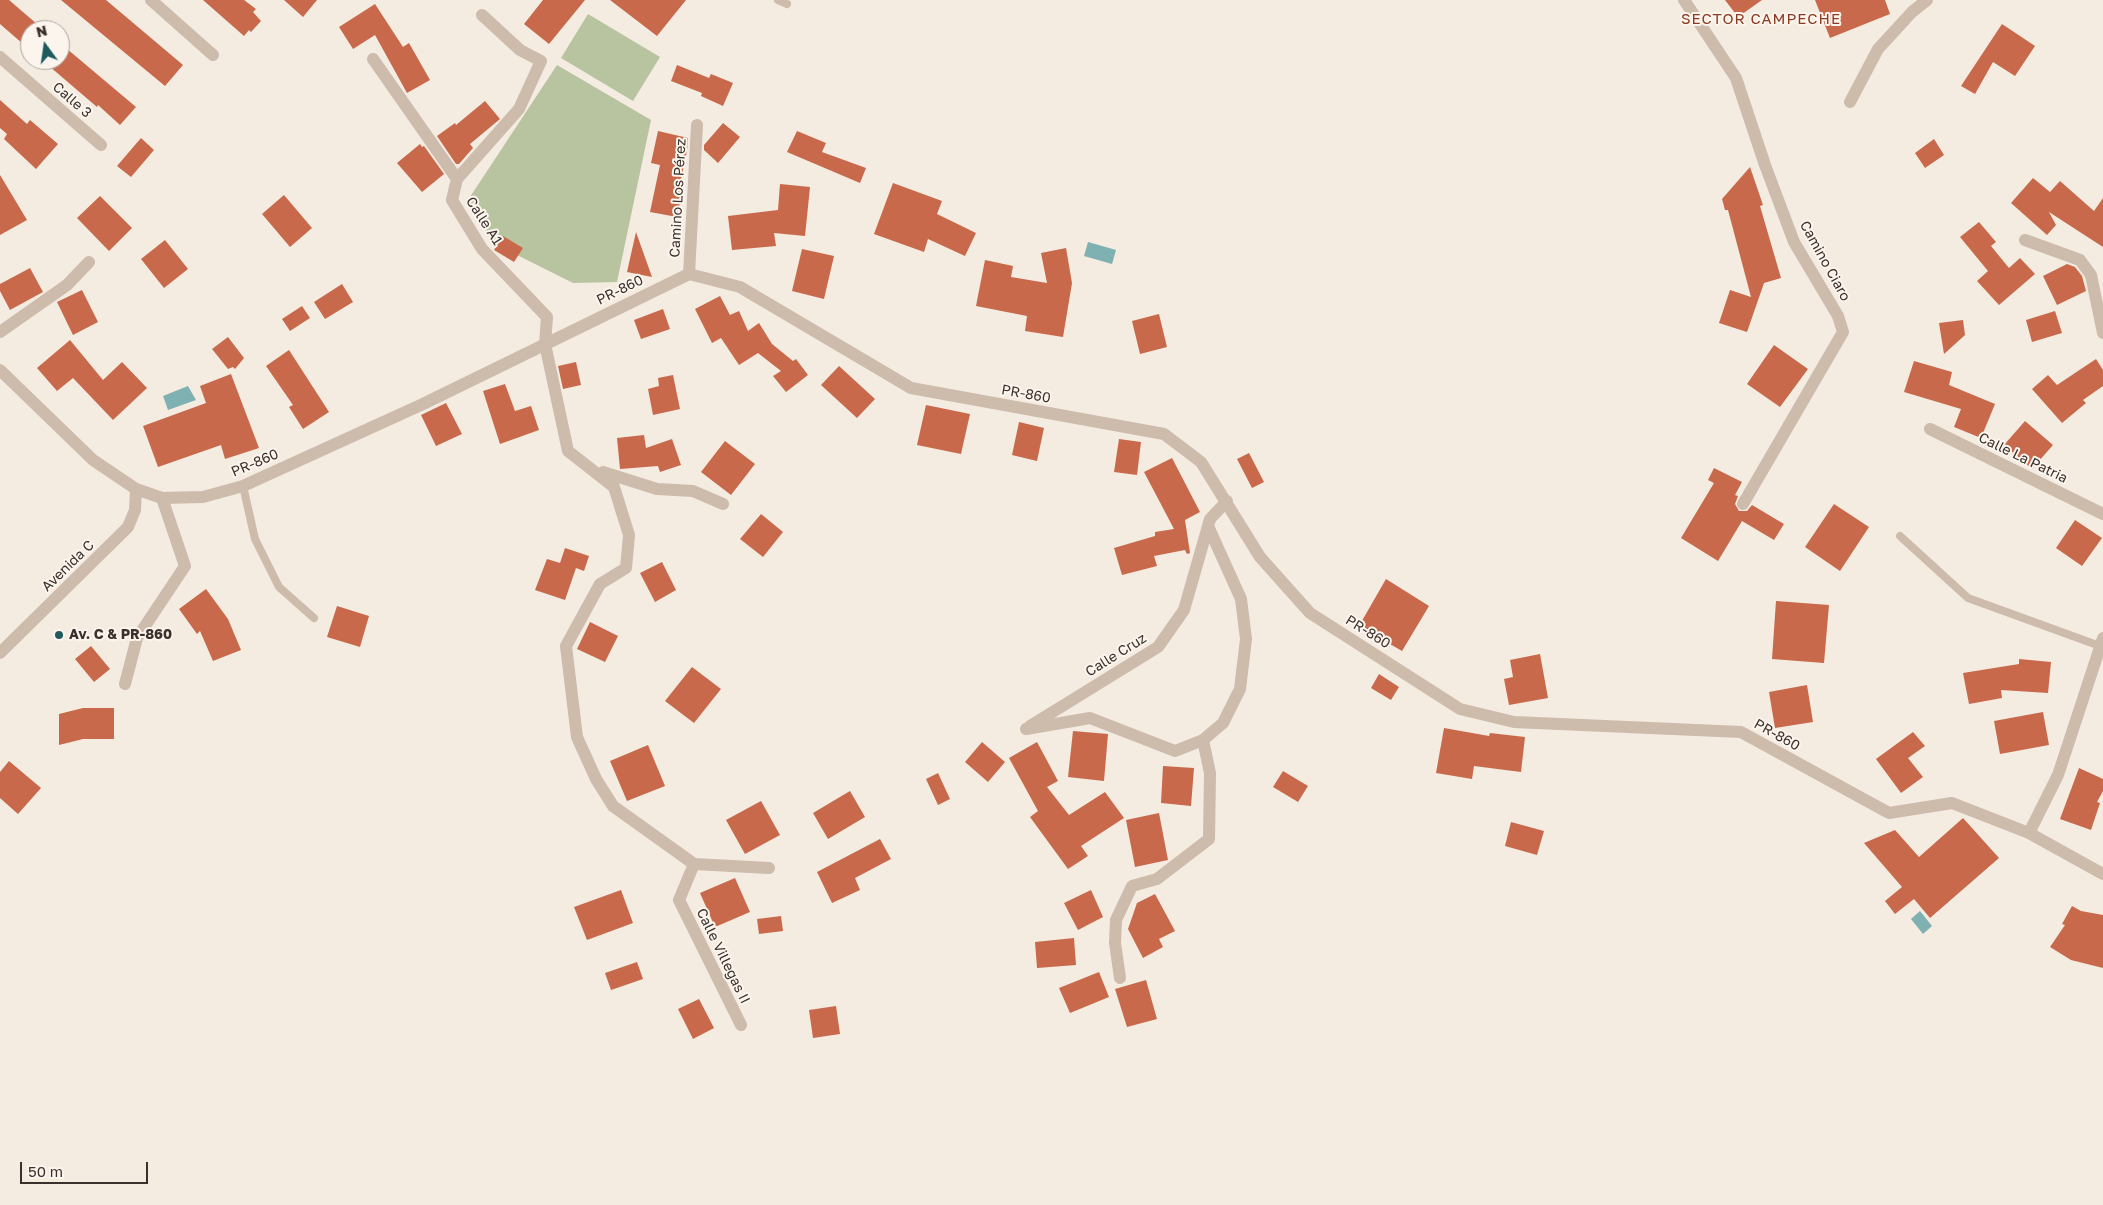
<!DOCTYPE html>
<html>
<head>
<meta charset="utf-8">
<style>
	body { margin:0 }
	#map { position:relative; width:2103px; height:1205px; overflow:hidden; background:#f4ebe1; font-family:"Golos Text",sans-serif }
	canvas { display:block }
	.north { position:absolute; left:20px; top:20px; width:50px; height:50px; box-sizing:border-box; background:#fbf5ee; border:1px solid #aea6a0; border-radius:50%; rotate:346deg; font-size:14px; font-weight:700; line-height:20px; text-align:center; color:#3b302b }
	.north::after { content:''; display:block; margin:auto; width:18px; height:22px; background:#1f5a5e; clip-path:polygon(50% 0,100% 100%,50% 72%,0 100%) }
	.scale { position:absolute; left:20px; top:1162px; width:128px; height:22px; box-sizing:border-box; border:2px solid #3b302b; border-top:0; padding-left:6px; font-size:15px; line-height:18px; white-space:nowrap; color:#3b302b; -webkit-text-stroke:4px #fbf5ee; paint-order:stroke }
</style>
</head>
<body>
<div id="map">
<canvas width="2103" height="1205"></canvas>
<div class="north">N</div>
<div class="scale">50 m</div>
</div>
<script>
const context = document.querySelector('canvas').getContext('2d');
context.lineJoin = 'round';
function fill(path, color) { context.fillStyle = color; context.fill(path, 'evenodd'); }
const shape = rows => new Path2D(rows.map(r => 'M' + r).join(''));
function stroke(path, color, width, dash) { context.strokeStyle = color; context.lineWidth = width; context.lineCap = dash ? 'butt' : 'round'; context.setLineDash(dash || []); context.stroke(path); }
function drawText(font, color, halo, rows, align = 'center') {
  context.font = font + ' "Golos Text",sans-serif'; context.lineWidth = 4; context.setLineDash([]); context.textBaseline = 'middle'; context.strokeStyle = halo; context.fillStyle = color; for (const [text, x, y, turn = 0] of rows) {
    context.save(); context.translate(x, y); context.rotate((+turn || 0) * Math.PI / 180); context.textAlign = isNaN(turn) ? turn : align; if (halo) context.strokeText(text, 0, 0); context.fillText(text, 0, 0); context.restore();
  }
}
fill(shape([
	[588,14,660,57,633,101,561,58],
	[557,65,651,120,617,282,573,283,493,243,468,200]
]), '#b8c4a0');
fill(shape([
	[1088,242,1116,250,1112,264,1084,256],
	[188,386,196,400,168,410,163,396],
	[1920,911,1932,926,1923,934,1911,919]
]), '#7fb0b2');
fill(shape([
	[0,0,9,0,44,30,30,30,30,50,0,24],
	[61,0,106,0,183,65,165,86],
	[203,0,244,0,256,9,253,12,261,21,251,32,249,30,244,36],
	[284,0,317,0,303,17],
	[543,0,585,0,549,44,524,24],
	[610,0,686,0,657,36],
	[1725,0,1762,0,1738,17],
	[1815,0,1885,0,1890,14,1830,38],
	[375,4,403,47,409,43,430,80,407,93,375,35,353,49,339,27],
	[2002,24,2035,46,2015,76,1993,62,1975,94,1961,86],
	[60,43,136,107,120,125,98,105,97,107,42,60,60,60],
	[677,65,709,78,711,74,733,83,723,106,701,96,702,93,671,81],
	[0,100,27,124,30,120,58,144,36,169,4,139,7,134,0,128],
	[485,101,500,119,470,144,473,148,459,164,456,164,437,136,455,123,456,125],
	[723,123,740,137,718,163,704,150,704,145],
	[658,131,688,138,687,151,680,184,684,185,677,217,650,212,660,165,651,163],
	[797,131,826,143,822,152,866,168,860,183,787,152],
	[141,138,154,150,131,177,117,166],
	[1934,139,1944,155,1925,168,1915,153],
	[420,144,422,147,424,146,444,174,422,192,397,163],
	[1750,167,1763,205,1760,206,1781,278,1764,283,1747,332,1719,323,1730,290,1751,297,1728,210,1725,210,1722,199],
	[0,175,27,220,0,235],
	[2033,178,2050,192,2060,181,2094,211,2103,198,2103,247,2049,212,2056,225,2047,235,2011,203],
	[893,183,942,201,937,214,976,233,965,256,928,239,924,252,874,234],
	[780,184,810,187,805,236,774,233,776,246,732,250,728,216,778,210],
	[284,195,312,228,290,247,262,214],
	[100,196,132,228,109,251,77,218],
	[1979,222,1996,242,1991,246,2009,268,2020,258,2035,274,1999,305,1977,281,1988,271,1960,237],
	[636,232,652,277,627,272],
	[503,236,523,248,514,262,494,250],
	[165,240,188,269,164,288,141,259],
	[1066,248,1072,283,1063,337,1025,331,1027,316,976,306,985,260,1013,266,1011,277,1047,283,1041,253],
	[802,249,834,256,824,299,792,291],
	[2067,264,2075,267,2082,276,2086,291,2057,305,2043,276],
	[30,268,43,292,10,310,0,291,0,284],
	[342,284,353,302,325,319,314,302],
	[82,290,98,322,73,335,57,302],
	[720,296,730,315,739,311,748,331,759,323,772,344,793,361,796,359,808,375,786,392,773,376,781,371,758,353,739,365,721,338,712,343,695,309],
	[302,306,310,318,290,331,282,319],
	[663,309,670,329,641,339,634,320],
	[2055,311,2062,333,2032,342,2026,320],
	[1159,314,1167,347,1140,354,1132,321],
	[1963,320,1965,335,1944,354,1939,323],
	[228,337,244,358,235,369,233,367,228,369,212,349],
	[70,340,103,380,122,362,147,388,113,420,73,378,57,391,37,368],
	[1774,345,1808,369,1780,407,1747,384],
	[289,350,329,412,303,429,289,407,293,405,266,366],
	[2096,359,2103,370,2103,386,2083,400,2086,403,2062,423,2032,389,2048,375,2057,385],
	[1914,361,1952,372,1949,385,1995,404,1981,438,1954,427,1961,409,1904,392],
	[576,362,581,385,563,389,558,366],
	[839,366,875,399,857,418,821,385],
	[231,374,259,448,225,459,221,445,158,467,143,426,206,403,200,386],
	[673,375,680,409,653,415,648,389,659,386,658,378],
	[505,384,515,411,531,406,539,430,500,444,483,391],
	[446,403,462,434,436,446,421,415],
	[926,405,970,414,961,454,917,445],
	[2025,421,2053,445,2032,469,2004,445],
	[1019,422,1044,428,1037,461,1012,455],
	[644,435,646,448,672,439,681,465,660,472,658,466,620,469,617,438],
	[1119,439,1141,442,1137,475,1114,472],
	[725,441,755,464,731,495,701,472],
	[1249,453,1264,482,1252,488,1237,459],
	[1172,458,1200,512,1185,520,1190,553,1187,554,1185,550,1154,556,1157,566,1122,575,1114,548,1155,536,1155,532,1174,529,1144,472],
	[1714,468,1742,482,1735,495,1738,496,1735,504,1739,511,1747,511,1752,505,1784,524,1774,540,1742,521,1718,561,1681,538,1714,483,1708,480],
	[1834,504,1869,527,1840,571,1805,547],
	[761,514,783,532,763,557,740,539],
	[2075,520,2102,538,2082,566,2056,548],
	[565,548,589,556,584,571,576,568,565,600,535,590,547,559,560,563],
	[662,562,676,590,655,602,640,573],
	[1386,579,1429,606,1402,651,1359,626],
	[206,589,228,619,241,650,213,661,200,631,197,634,179,609],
	[1776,601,1829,605,1824,663,1772,659],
	[337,606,369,616,360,647,327,637],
	[590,622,618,636,605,662,577,649],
	[91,646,110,669,94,682,75,659],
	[1540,654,1548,698,1509,705,1504,679,1513,677,1510,660],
	[2019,659,2051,662,2048,693,2001,690,2002,698,1969,704,1963,673,2019,664],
	[692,667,721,689,694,723,665,701],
	[1379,674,1399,687,1391,700,1371,688],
	[1807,685,1813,722,1775,728,1769,692],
	[83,708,114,708,114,739,83,739,59,745,59,714],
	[2043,712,2049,745,2000,754,1994,721],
	[1444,728,1489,736,1490,733,1525,737,1521,772,1474,766,1472,779,1436,773],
	[1073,731,1108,734,1104,781,1068,777],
	[1913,732,1925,746,1908,758,1923,777,1901,793,1876,759],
	[982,742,1005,762,988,782,965,762],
	[1037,742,1058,781,1047,787,1069,815,1105,792,1124,818,1081,846,1088,856,1068,869,1030,817,1038,811,1009,758],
	[648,745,665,786,627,801,610,761],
	[9,761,41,788,18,814,0,798,0,772],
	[1163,766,1194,768,1191,806,1161,803],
	[2079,768,2103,779,2103,791,2097,802,2100,803,2091,830,2060,819],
	[1283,771,1308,786,1298,802,1273,787],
	[938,773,950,799,938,805,926,779],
	[850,791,865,817,828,839,813,813],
	[761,801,780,835,745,854,726,820],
	[1159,813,1168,860,1135,867,1126,820],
	[1963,818,1999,858,1930,918,1914,899,1895,914,1885,901,1902,887,1864,843,1895,830,1919,857],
	[1511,822,1544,831,1537,855,1505,846],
	[880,839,891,859,855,878,860,890,832,903,817,872],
	[735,878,750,912,715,927,700,893],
	[621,890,633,923,587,940,574,907],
	[1091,890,1103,917,1078,930,1064,903],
	[1155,894,1175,931,1159,939,1163,947,1143,958,1128,929,1137,903],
	[2072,906,2081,911,2103,915,2103,968,2071,960,2050,947,2065,925,2062,924],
	[781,916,783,931,759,934,757,919],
	[1074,938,1076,965,1037,968,1035,942],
	[637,962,643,979,611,990,605,973],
	[1099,972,1109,997,1070,1013,1059,988],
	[1146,980,1157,1019,1127,1027,1115,989],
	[699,999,714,1028,693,1039,678,1009],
	[836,1006,840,1034,813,1038,809,1010]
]), '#c8694b');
stroke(shape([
	[778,0,787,4],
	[243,486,255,539,279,587,314,618],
	[1900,536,1968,598,2100,646]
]), '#cdbbac', 8);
stroke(shape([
	[151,0,213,55],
	[1684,0,1736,78,1765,165,1794,242,1838,316,1843,332,1743,504],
	[482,15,520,50,541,61,519,109,457,179,452,200,482,249,547,317,545,344,568,451,614,487,629,535,626,568,600,584,566,646,577,737,596,779,613,806,694,864],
	[0,57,101,145],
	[373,59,457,179],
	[1850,102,1878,49,1912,12,1927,0],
	[2025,240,2080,260,2091,275,2103,333],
	[689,274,697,125],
	[0,332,67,285,89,262],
	[1930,429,2103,514],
	[603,472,657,489,693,491,723,504],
	[2103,638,2058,775,2029,833,2103,874],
	[125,684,137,638,185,566,162,498],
	[1030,726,1158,647,1184,610,1210,519,1227,501],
	[1026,729,1090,718,1175,751,1203,740,1210,773,1209,839,1157,879,1132,886,1116,920,1115,943,1120,978],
	[1203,740,1223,723,1240,689,1246,639,1241,599,1208,526],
	[694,864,679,900,741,1025],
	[694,864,769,868]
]), '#cdbbac', 12);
stroke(shape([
	[0,370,93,460,136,489,162,498,203,497,243,486,423,404,689,274,740,287,911,388,1164,434,1201,462,1260,557,1310,613,1460,709,1514,722,1741,732,1889,813,1952,803,2029,833],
	[0,653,128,527,135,510,136,489]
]), '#cdbbac', 12);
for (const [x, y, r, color] of [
	[59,635,5,"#1f5a5e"]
]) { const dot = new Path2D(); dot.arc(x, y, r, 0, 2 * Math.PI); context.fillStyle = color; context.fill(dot); stroke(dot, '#fbf5ee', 2); }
drawText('14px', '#3b302b', '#fbf5ee', [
	["Calle 3",72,100,41],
	["Camino Los Pérez",678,198,-87],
	["Calle A1",484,221,57],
	["Camino Ciaro",1825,261,61],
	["PR-860",620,290,-26],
	["PR-860",1026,394,10],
	["Calle La Patria",2023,458,26],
	["PR-860",255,463,-23],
	["Avenida C",68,566,-44],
	["PR-860",1368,632,32],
	["Calle Cruz",1116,655,-32],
	["PR-860",1777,735,29],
	["Calle Villegas II",723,956,64]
]);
drawText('bold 14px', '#3b302b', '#fbf5ee', [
	["Av. C & PR-860",69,635]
], 'left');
context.letterSpacing = '1px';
drawText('15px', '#8c3b22', '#fbf5ee', [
	["SECTOR CAMPECHE",1761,19]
]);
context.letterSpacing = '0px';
</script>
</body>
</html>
